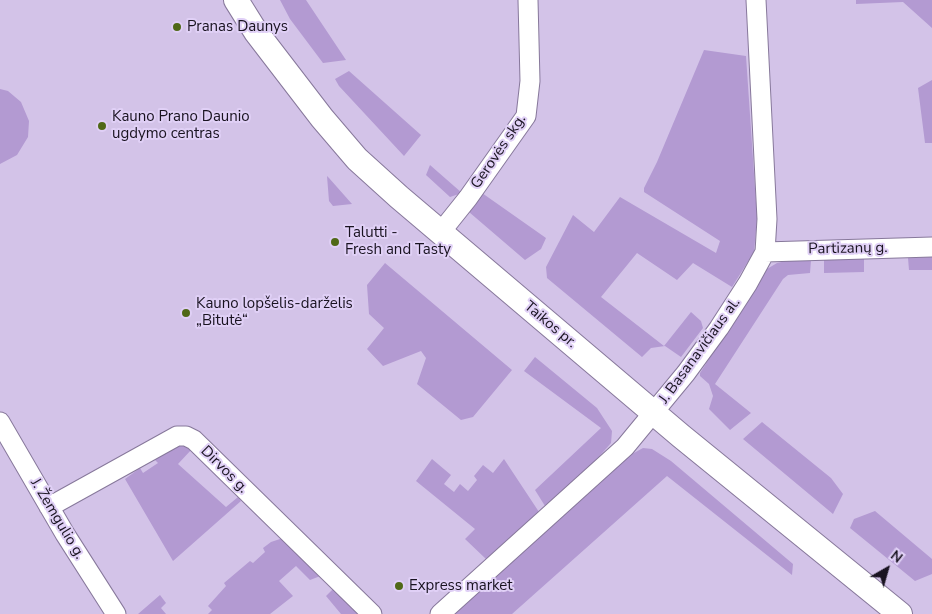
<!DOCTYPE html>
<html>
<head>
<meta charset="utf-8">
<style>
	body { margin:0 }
	#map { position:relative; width:932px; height:614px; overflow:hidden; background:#d3c3e8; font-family:"Nunito Sans",sans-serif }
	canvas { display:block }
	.north { position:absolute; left:862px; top:544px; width:50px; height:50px; -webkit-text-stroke:4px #e0d0f6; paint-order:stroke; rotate:38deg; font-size:14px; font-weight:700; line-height:20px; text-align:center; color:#191320 }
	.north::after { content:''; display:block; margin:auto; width:18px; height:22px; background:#191320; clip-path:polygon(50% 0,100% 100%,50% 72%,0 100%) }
</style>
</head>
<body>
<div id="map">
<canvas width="932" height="614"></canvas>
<div class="north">N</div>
</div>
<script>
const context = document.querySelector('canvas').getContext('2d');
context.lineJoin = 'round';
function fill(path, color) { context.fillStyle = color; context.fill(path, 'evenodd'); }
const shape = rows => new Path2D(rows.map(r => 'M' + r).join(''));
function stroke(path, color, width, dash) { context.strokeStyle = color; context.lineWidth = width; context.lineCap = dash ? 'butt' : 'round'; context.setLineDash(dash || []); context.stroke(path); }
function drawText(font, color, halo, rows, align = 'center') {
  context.font = font + ' "Nunito Sans",sans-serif'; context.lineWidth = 4; context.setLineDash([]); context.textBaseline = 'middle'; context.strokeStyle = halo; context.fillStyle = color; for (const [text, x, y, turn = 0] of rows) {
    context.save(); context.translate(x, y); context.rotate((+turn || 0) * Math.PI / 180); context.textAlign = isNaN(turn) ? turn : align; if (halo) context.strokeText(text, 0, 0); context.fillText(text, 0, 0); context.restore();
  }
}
fill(shape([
	[280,0,306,0,346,60,323,63,290,19],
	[856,0,932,0,932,28,903,2,856,4],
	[704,50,746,56,757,218,754,252,732,287,693,263,677,280,637,253,601,297,664,346,691,312,701,321,703,328,681,357,665,346,651,348,642,357,547,278,546,267,573,215,594,232,620,197,716,253,720,241,644,192,644,188,657,162],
	[349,71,421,135,404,156,339,86,335,79],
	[932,80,932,143,925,143,918,88],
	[0,89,8,91,21,102,29,121,28,137,17,155,0,164],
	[430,165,462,193,450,197,426,175],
	[327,176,329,178,352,204,333,206,329,201],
	[482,193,546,238,541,249,525,260,469,212,471,200],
	[932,257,932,270,909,270,908,258],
	[864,259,864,272,824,273,824,260],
	[811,260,810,273,788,275,783,279,715,384,751,413,730,430,709,409,713,396,709,384,700,376,700,373,767,269,777,263,786,261],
	[385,263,512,370,473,417,461,420,417,384,426,358,421,351,383,366,367,349,384,328,369,314,367,285],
	[535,357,597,408,612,431,611,443,590,467,545,506,535,490,601,428,524,371],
	[762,422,831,478,843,494,833,514,743,439],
	[178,444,192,449,178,464,226,507,238,497,241,501,173,561,125,479,140,468,143,473,158,463,154,459],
	[643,448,652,449,671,461,793,564,792,575,667,476,512,614,452,614,623,459],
	[432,459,451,475,444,484,454,492,460,484,468,491,477,480,474,476,483,465,493,473,504,459,539,512,486,559,465,539,475,529,416,481],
	[875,511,932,559,932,574,915,581,850,528,854,519],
	[283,538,323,575,310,580,296,566,279,581,293,596,270,614,208,614,212,610,208,606,226,586,224,583,250,561,253,563,265,552,263,548,271,542],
	[335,587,362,614,341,614,326,596],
	[160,595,166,603,161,608,166,614,138,614]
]), '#b39ad2');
const minor = shape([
	[440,233,468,198,526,116,530,81,528,0],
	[765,252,932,247],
	[0,422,65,534,116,614],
	[49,507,177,436,186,436,194,440,372,614],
	[440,614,625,447,686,373,719,328,748,283,765,252,767,219,756,0]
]);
const major = shape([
	[236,0,256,32,322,118,357,159,399,197,681,436,900,614]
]);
stroke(minor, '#87789b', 21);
stroke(major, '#87789b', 26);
stroke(minor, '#fff', 19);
stroke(major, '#fff', 24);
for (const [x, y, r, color] of [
	[177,27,5,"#506817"],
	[102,126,5,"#506817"],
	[335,242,5,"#506817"],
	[186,313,5,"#506817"],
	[399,586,5,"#506817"]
]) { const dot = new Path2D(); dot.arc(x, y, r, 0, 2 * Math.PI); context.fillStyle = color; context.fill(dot); stroke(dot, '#e0d0f6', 2); }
drawText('15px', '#191320', '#e0d0f6', [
	["Pranas Daunys",187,27],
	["Kauno Prano Daunio",112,117],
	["ugdymo centras",112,134],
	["Talutti -",345,233],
	["Fresh and Tasty",345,250],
	["Kauno lopšelis-darželis",196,304],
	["„Bitutė“",196,321],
	["Express market",409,586]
], 'left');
drawText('15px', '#191320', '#e0d0f6', [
	["Gerovės skg.",499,152,-56],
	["Partizanų g.",848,249,-1],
	["Taikos pr.",550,325,40],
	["J. Basanavičiaus al.",700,351,-54],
	["Dirvos g.",224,470,45],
	["J. Žemgulio g.",57,519,59]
]);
</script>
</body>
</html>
